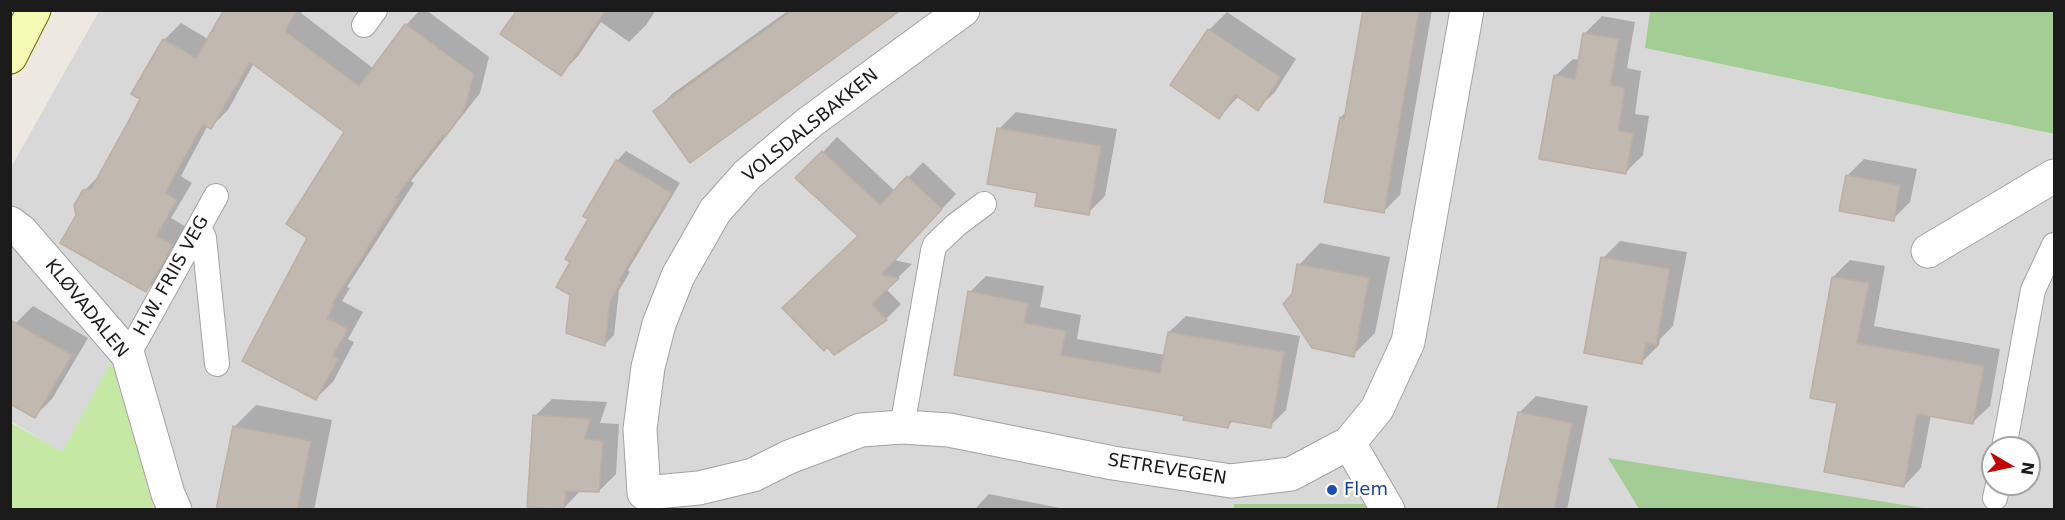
<!DOCTYPE html>
<html>
<head>
<meta charset="utf-8">
<style>
	body { margin:0 }
	#map { position:relative; width:2065px; height:520px; overflow:hidden; background:#ede9e0; font-family:"DejaVu Sans",sans-serif }
	canvas { display:block }
	.frame { position:absolute; inset:0; border:12px solid #1b1b1b; pointer-events:none }
	.north { position:absolute; left:1981px; top:436px; width:60px; height:60px; box-sizing:border-box; background:#fff; border:2px solid #a4a4a4; border-radius:50%; rotate:99deg; font-size:16px; font-weight:700; line-height:24px; text-align:center; color:#1b1b1b }
	.north::after { content:''; display:block; margin:auto; width:21px; height:27px; background:#c50401; clip-path:polygon(50% 0,100% 100%,50% 72%,0 100%) }
</style>
</head>
<body>
<div id="map">
<canvas width="2065" height="520"></canvas>
<div class="frame"></div>
<div class="north">N</div>
</div>
<script>
const context = document.querySelector('canvas').getContext('2d');
context.lineJoin = 'round';
function fill(path, color) { context.fillStyle = color; context.fill(path, 'evenodd'); }
const shape = rows => new Path2D(rows.map(r => 'M' + r).join(''));
function stroke(path, color, width, dash) { context.strokeStyle = color; context.lineWidth = width; context.lineCap = dash ? 'butt' : 'round'; context.setLineDash(dash || []); context.stroke(path); }
function drawText(font, color, halo, rows, align = 'center') {
  context.font = font + ' "DejaVu Sans",sans-serif'; context.lineWidth = 4.5; context.setLineDash([]); context.textBaseline = 'middle'; context.strokeStyle = halo; context.fillStyle = color; for (const [text, x, y, turn = 0] of rows) {
    context.save(); context.translate(x, y); context.rotate((+turn || 0) * Math.PI / 180); context.textAlign = isNaN(turn) ? turn : align; if (halo) context.strokeText(text, 0, 0); context.fillText(text, 0, 0); context.restore();
  }
}
fill(shape([
	[99,11,1650,11,1645,48,2054,134,2054,509,1930,509,1609,459,1639,509,1368,510,1364,504,1234,504,1234,510,157,509,111,362,62,453,11,421,10,169],
	[1993,448,2029,448,2029,484,1993,484]
]), '#d9d8d8');
fill(shape([
	[111,361,157,509,11,509,10,422,62,452]
]), '#c5e8a5');
fill(shape([
	[1650,11,2054,11,2054,134,1645,48],
	[1608,458,1930,509,1639,509],
	[1234,504,1364,504,1368,509,1234,510]
]), '#a4cc95');
fill(shape([
	[226,10,303,10,301,13,374,69,406,25,420,10,426,10,489,57,480,93,411,181,414,183,347,287,350,288,342,301,363,312,348,339,354,342,333,382,316,398,309,237,346,132,254,63,228,110,211,127,208,125,181,176,192,183,171,218,188,228,163,274,146,290,78,215,84,191,101,174,142,99,164,40,181,23,208,39],
	[518,10,656,10,646,25,629,42,601,22,578,56,561,74],
	[789,10,896,10,655,112,672,94],
	[1365,10,1432,10,1400,195,1384,211,1326,201,1341,117,1347,111],
	[1227,12,1296,59,1275,92,1257,109,1239,96,1219,117,1172,85,1209,30],
	[1602,16,1635,22,1627,68,1641,71,1635,114,1649,116,1643,155,1626,172,1555,76,1573,59,1580,60,1585,33],
	[1016,112,1117,129,1105,196,1088,213,1039,192,999,129],
	[837,137,895,191,923,162,956,194,894,260,912,264,886,289,901,304,886,319,834,353,860,235,823,152],
	[626,151,680,183,628,270,630,272,619,290,614,335,605,344,572,294,572,261,617,161],
	[1864,159,1917,169,1910,202,1893,219,1847,176],
	[1620,241,1687,252,1673,326,1660,339,1659,345,1642,362,1603,258],
	[1320,243,1390,257,1375,333,1353,355,1293,294,1299,265],
	[1850,260,1885,266,1874,326,2000,349,1990,406,1972,423,1931,415,1921,468,1904,486,1838,402,1833,277],
	[986,276,1044,286,1040,307,1081,315,1077,339,1165,355,1169,332,1186,316,1300,336,1286,410,1270,426,1234,420,1228,426,1185,415,955,373,970,292],
	[33,306,88,338,52,399,35,416,10,333,16,323],
	[1536,396,1588,406,1567,510,1499,510,1519,413],
	[552,399,607,402,600,423,619,424,616,474,599,491,581,490,564,508,535,416],
	[256,405,332,420,314,510,218,510,235,426],
	[989,494,1065,509,1065,510,974,510]
]), '#0003');
const building = shape([
	[224,10,297,10,285,31,359,86,405,24,474,74,464,111,445,137,443,135,395,198,398,200,332,304,334,305,327,318,348,329,333,356,338,359,316,400,242,361,307,238,286,224,344,132,250,62,211,129,203,124,165,193,177,200,156,236,173,245,146,292,60,243,76,215,74,205,83,190,91,189,128,122,140,99,131,94,163,39,196,58,224,10],
	[517,10,606,10,561,76,500,34,517,10],
	[793,10,901,10,690,163,653,111,793,10],
	[1363,10,1419,10,1384,213,1324,202,1340,117,1344,120,1363,10],
	[1208,29,1280,77,1258,111,1235,95,1219,119,1170,85,1208,29],
	[1583,33,1619,39,1610,85,1625,88,1618,131,1633,133,1626,174,1539,159,1554,75,1575,79,1583,33],
	[997,128,1101,146,1089,215,1035,206,1037,193,987,184,997,128],
	[822,151,880,205,907,176,942,209,881,275,899,278,872,304,887,320,834,355,827,347,824,351,782,308,858,236,795,178,822,151],
	[616,160,672,193,619,280,621,282,610,301,605,346,566,333,570,295,556,287,570,262,565,259,588,219,583,216,616,160],
	[1846,175,1900,185,1894,221,1839,211,1846,175],
	[1601,257,1670,269,1656,345,1646,343,1642,364,1584,353,1601,257],
	[1297,264,1369,278,1354,357,1312,348,1283,304,1292,294,1297,264],
	[1832,277,1869,283,1857,343,1984,366,1973,424,1917,414,1904,487,1824,472,1837,403,1810,398,1832,277],
	[968,291,1028,303,1024,323,1066,331,1061,355,1160,373,1168,332,1284,352,1271,428,1230,421,1228,428,1183,420,1184,416,954,375,968,291],
	[10,320,72,355,35,418,10,404,10,320],
	[1518,412,1572,423,1554,510,1497,510,1518,412],
	[533,415,591,419,584,439,603,441,599,492,566,491,564,509,527,507,533,415],
	[233,426,311,441,297,510,216,510,233,426]
]);
fill(building, '#c1b8b0');
stroke(building, '#beafa3', 1.5);
const service = shape([
	[364,25,375,10],
	[199,227,204,238,217,364],
	[128,355,216,196],
	[902,427,933,251,935,245,956,225,984,204],
	[2004,448,2033,290,2054,245],
	[1995,498,1998,484]
]);
const minor = shape([
	[10,223,21,231,128,355,168,494,175,510],
	[1928,251,2054,176],
	[1349,443,1388,510]
]);
const tertiary = shape([
	[963,10,810,122,747,175,715,211,678,276,659,324,648,367,640,429,644,493,699,488,753,475,789,457,861,430,902,427,949,430,1113,463,1231,481,1291,474,1349,443,1377,409,1408,342,1467,10]
]);
const secondary = shape([
	[10,57,34,10]
]);
stroke(service, '#a2a2a2', 26);
stroke(minor, '#a2a2a2', 35);
stroke(tertiary, '#a2a2a2', 35);
stroke(secondary, '#626f05', 35);
stroke(service, '#fff', 24);
stroke(minor, '#fff', 33);
stroke(tertiary, '#fff', 33);
stroke(secondary, '#f4f9b3', 33);
for (const [x, y, r, color] of [
	[1332,490,6,"#1a4fb4"]
]) { const dot = new Path2D(); dot.arc(x, y, r, 0, 2 * Math.PI); context.fillStyle = color; context.fill(dot); stroke(dot, '#fff', 2); }
drawText('18px', '#1b1b1b', '#fff', [
	["VOLSDALSBAKKEN",811,126,-39],
	["H.W. FRIIS VEG",172,276,-61],
	["KLØVADALEN",86,309,51],
	["SETREVEGEN",1167,470,9]
]);
drawText('18px', '#164399', '#fff', [
	["Flem",1344,490]
], 'left');
</script>
</body>
</html>
